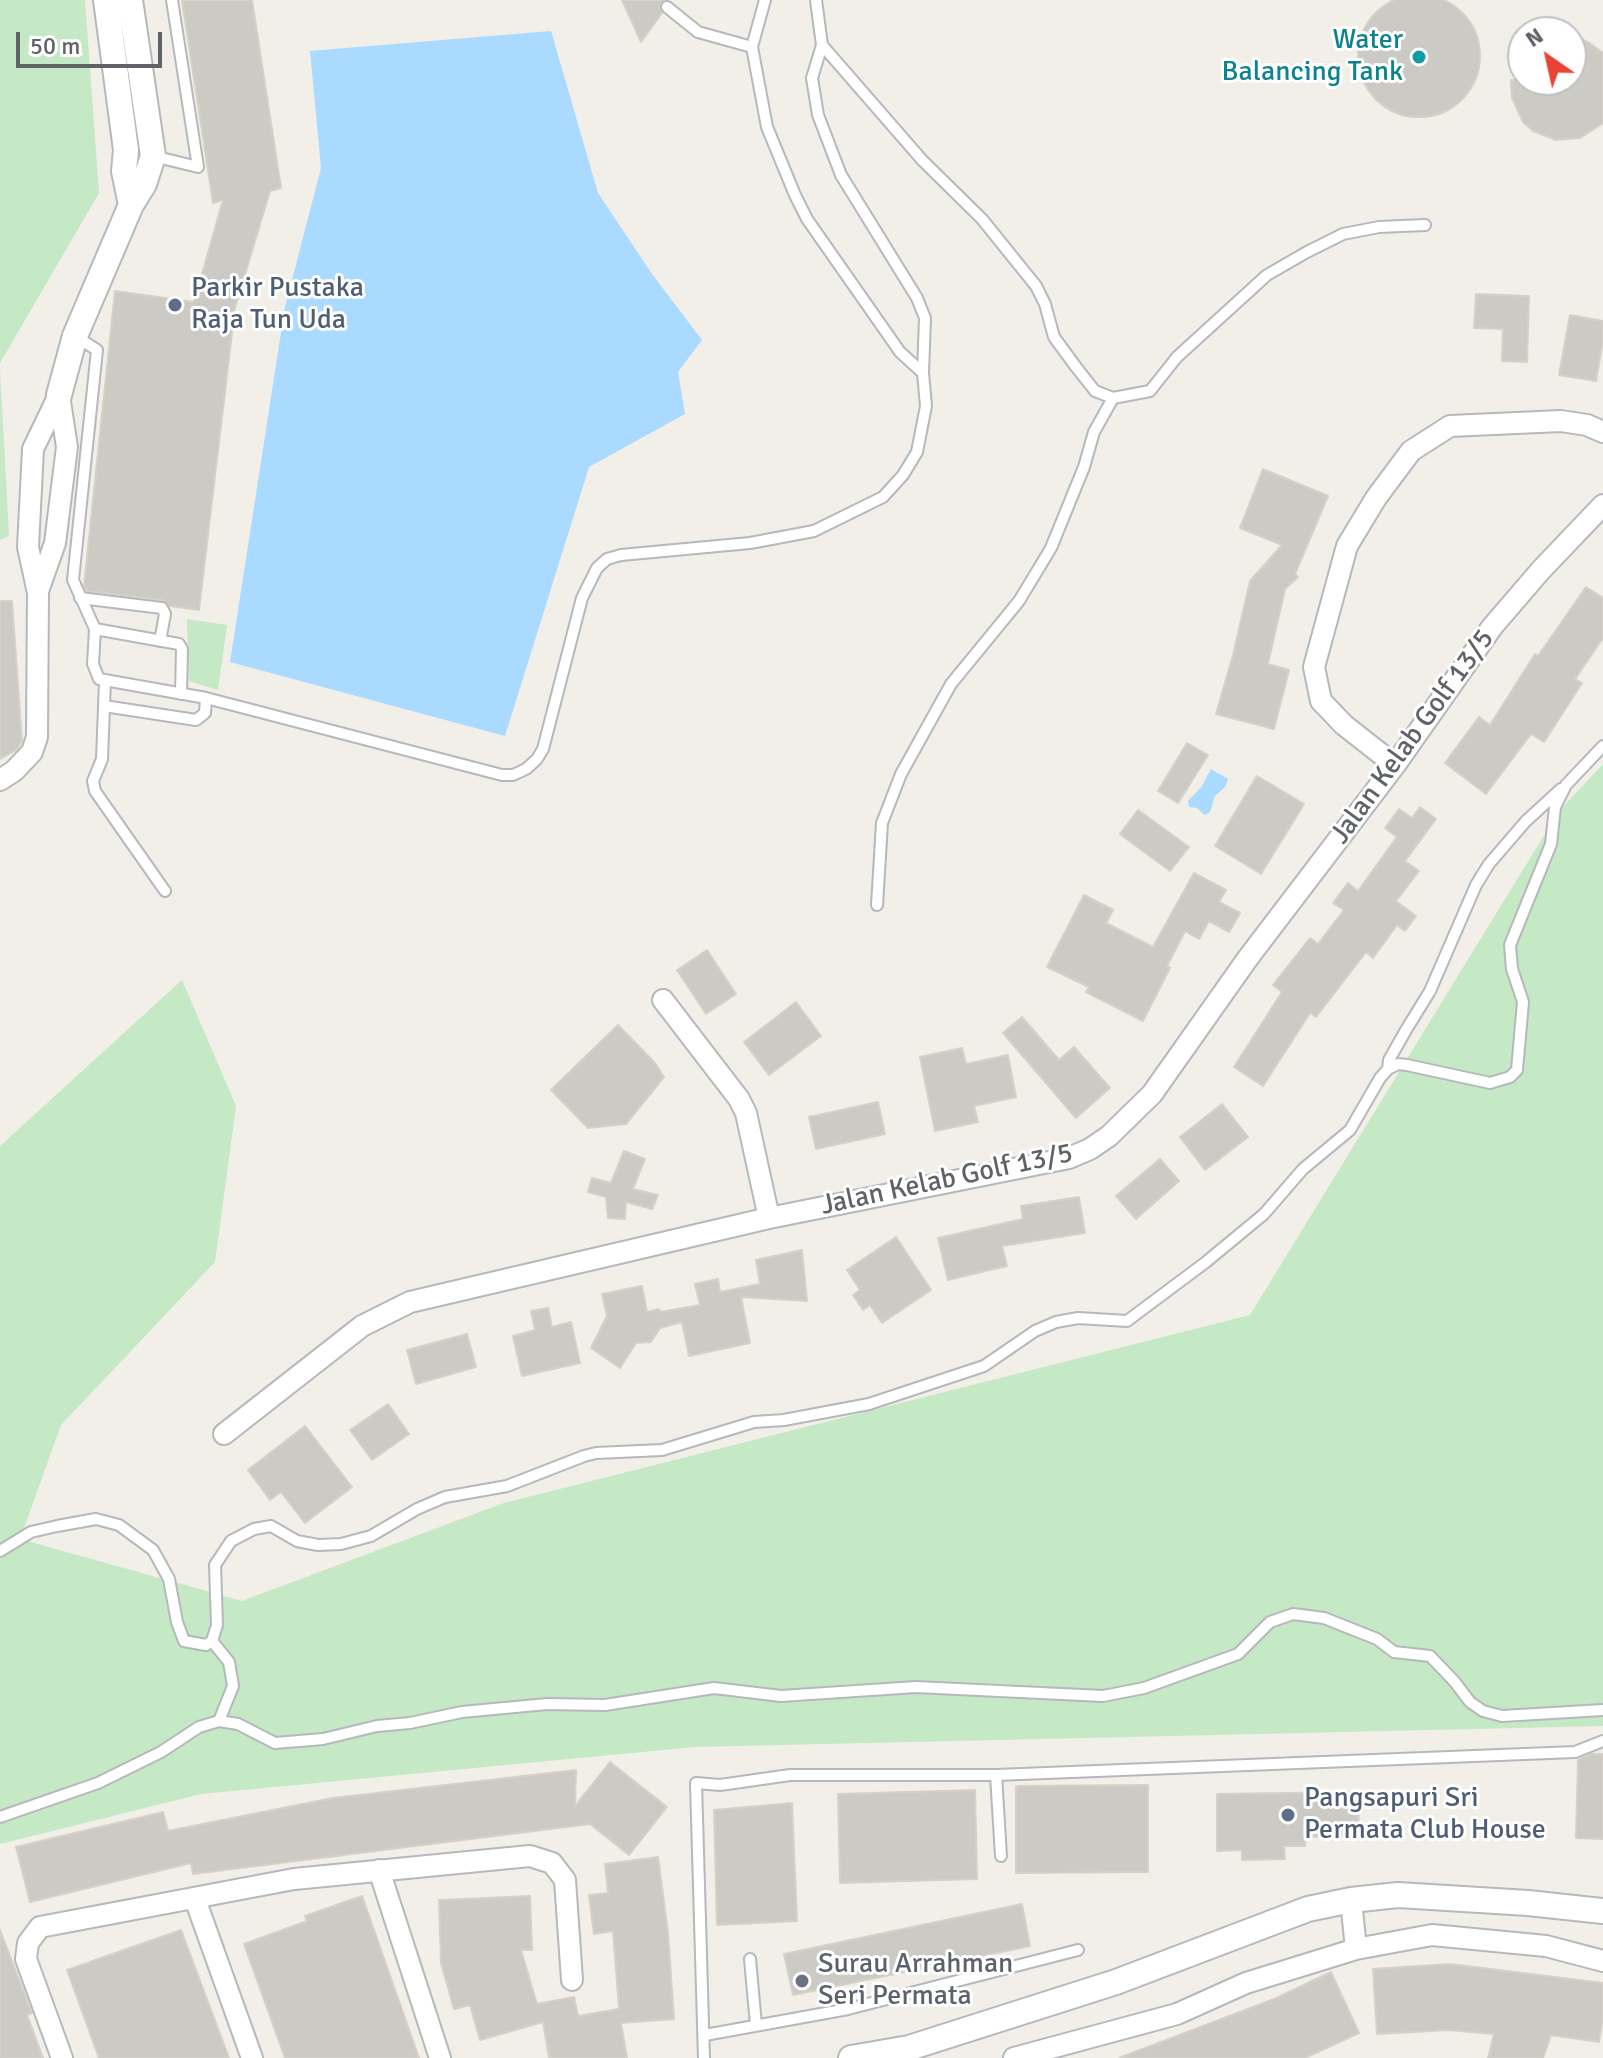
<!DOCTYPE html>
<html>
<head>
<meta charset="utf-8">
<style>
	body { margin:0 }
	#map { position:relative; width:1603px; height:2058px; overflow:hidden; background:#f1efe8; font-family:Signika,sans-serif }
	canvas { display:block }
	.north { position:absolute; left:1507px; top:16px; width:80px; height:80px; box-sizing:border-box; background:#fff; border:2px solid #bfc1c3; border-radius:50%; rotate:326deg; font-size:22px; font-weight:700; line-height:32px; text-align:center; color:#5f6368 }
	.north::after { content:''; display:block; margin:auto; width:28px; height:36px; background:#ea4335; clip-path:polygon(50% 0,100% 100%,50% 72%,0 100%) }
	.scale { position:absolute; left:16px; top:32px; width:146px; height:36px; box-sizing:border-box; border:4px solid #5f6368; border-top:0; padding-left:10px; font-size:24px; line-height:28px; white-space:nowrap; color:#5f6368; -webkit-text-stroke:6px #fff; paint-order:stroke }
</style>
</head>
<body>
<div id="map">
<canvas width="1603" height="2058"></canvas>
<div class="north">N</div>
<div class="scale">50 m</div>
</div>
<script>
const context = document.querySelector('canvas').getContext('2d');
context.lineJoin = 'round';
function fill(path, color) { context.fillStyle = color; context.fill(path, 'evenodd'); }
const shape = rows => new Path2D(rows.map(r => 'M' + r).join(''));
function stroke(path, color, width, dash) { context.strokeStyle = color; context.lineWidth = width; context.lineCap = dash ? 'butt' : 'round'; context.setLineDash(dash || []); context.stroke(path); }
function drawText(font, color, halo, rows, align = 'center') {
  context.font = font + ' Signika,sans-serif'; context.lineWidth = 6; context.setLineDash([]); context.textBaseline = 'middle'; context.strokeStyle = halo; context.fillStyle = color; for (const [text, x, y, turn = 0] of rows) {
    context.save(); context.translate(x, y); context.rotate((+turn || 0) * Math.PI / 180); context.textAlign = isNaN(turn) ? turn : align; if (halo) context.strokeText(text, 0, 0); context.fillText(text, 0, 0); context.restore();
  }
}
fill(shape([
	[0,0,85,0,99,193,0,363],
	[0,369,9,536,0,540],
	[187,619,227,625,218,690,189,681],
	[1603,764,1603,1726,695,1747,201,1794,0,1844,0,1146,182,980,236,1106,215,1262,61,1425,20,1539,242,1601,504,1503,1250,1315,1559,811]
]), '#c5e8c5');
fill(shape([
	[551,31,598,193,652,274,702,340,678,372,685,414,589,467,505,736,230,662,285,307,321,168,310,51],
	[1211,769,1228,779,1225,787,1215,796,1210,812,1205,815,1197,808,1189,807,1188,801,1202,786]
]), '#aadaff');
const building = shape([
	'1358 56a61 61 0 1 1 122 0a61 61 0 1 1-122 0Z',
	[182,0,252,0,281,188,270,191,235,308,199,610,170,606,163,600,87,591,84,586,115,291,194,302,223,200,213,203,182,0],
	[622,0,663,0,659,7,662,13,641,42,622,0],
	[1571,35,1588,42,1603,53,1603,123,1580,138,1556,140,1533,131,1523,122,1512,98,1511,80,1571,80,1571,35],
	[1476,294,1529,296,1527,362,1502,361,1503,329,1474,328,1476,294],
	[1570,315,1603,321,1603,340,1596,381,1559,375,1570,315],
	[1263,469,1328,496,1295,574,1298,577,1285,589,1268,664,1289,670,1274,729,1216,714,1233,655,1250,581,1282,545,1240,528,1263,469],
	[1586,587,1603,598,1603,638,1575,679,1582,683,1544,742,1531,734,1486,794,1445,763,1479,717,1490,725,1535,654,1538,656,1586,587],
	[0,601,12,601,22,741,16,750,0,759,0,601],
	[1187,743,1208,755,1178,803,1158,791,1187,743],
	[1257,776,1304,804,1261,874,1215,846,1257,776],
	[1420,807,1436,819,1405,861,1419,871,1396,901,1416,916,1405,931,1397,925,1373,958,1366,952,1316,1017,1310,1013,1263,1086,1234,1067,1282,992,1273,985,1310,938,1318,944,1344,910,1333,903,1348,883,1358,891,1397,837,1385,828,1399,809,1412,818,1420,807],
	[1138,810,1189,847,1170,871,1120,834,1138,810],
	[1194,873,1226,890,1219,902,1240,913,1229,932,1209,921,1199,939,1185,931,1167,966,1170,968,1143,1021,1086,992,1089,987,1047,967,1084,895,1113,910,1106,923,1153,947,1194,873],
	[707,950,736,994,706,1014,677,970,707,950],
	[796,1002,821,1036,769,1075,744,1042,796,1002],
	[1022,1017,1059,1060,1074,1047,1110,1088,1076,1118,1003,1033,1022,1017],
	[618,1025,655,1063,664,1077,626,1124,588,1128,551,1090,618,1025],
	[962,1048,966,1064,1008,1055,1016,1097,974,1106,978,1122,935,1131,920,1057,962,1048],
	[878,1102,885,1134,816,1149,809,1117,878,1102],
	[1222,1104,1248,1137,1205,1170,1180,1137,1222,1104],
	[624,1151,645,1159,633,1189,658,1195,652,1209,626,1202,625,1219,608,1218,606,1197,588,1192,592,1178,611,1183,624,1151],
	[1160,1159,1179,1181,1136,1219,1116,1196,1160,1159],
	[1079,1197,1085,1233,1002,1246,1007,1266,948,1280,938,1238,1023,1219,1021,1206,1079,1197],
	[896,1237,931,1290,882,1323,870,1305,863,1310,853,1295,860,1290,847,1270,896,1237],
	[802,1250,807,1301,741,1297,750,1343,689,1356,682,1322,660,1328,651,1342,636,1343,620,1368,591,1348,607,1316,602,1294,642,1286,647,1312,659,1309,660,1312,700,1305,695,1284,718,1279,720,1292,760,1284,756,1260,802,1250],
	[548,1308,552,1327,571,1322,580,1363,522,1376,513,1336,535,1330,531,1311,548,1308],
	[467,1334,476,1367,416,1384,407,1350,467,1334],
	[388,1404,409,1434,372,1460,350,1430,388,1404],
	[305,1426,352,1487,305,1523,281,1492,270,1500,248,1470,305,1426],
	[1592,1754,1603,1754,1603,1839,1576,1838,1578,1760,1592,1754],
	[610,1762,667,1807,629,1855,590,1824,193,1874,191,1863,30,1902,16,1847,163,1812,168,1831,333,1798,576,1770,575,1806,610,1762],
	[1148,1785,1148,1872,1016,1873,1016,1786,1148,1785],
	[975,1790,977,1879,840,1883,838,1794,975,1790],
	[1358,1792,1359,1836,1305,1837,1305,1846,1284,1846,1285,1859,1242,1860,1242,1850,1217,1851,1217,1794,1358,1792],
	[792,1803,797,1921,717,1925,714,1810,792,1803],
	[658,1857,668,1933,674,2019,621,2023,627,2058,549,2058,543,2022,480,2040,470,2005,454,2009,441,1963,439,1900,530,1896,532,1950,521,1950,537,2004,574,1997,578,2016,619,2009,613,1931,594,1934,589,1895,608,1893,605,1864,658,1857],
	[362,1896,419,2058,285,2058,244,1944,307,1921,305,1916,362,1896],
	[1022,1904,1030,1946,793,1995,784,1954,1022,1904],
	[0,1930,32,2013,27,2015,43,2058,0,2058,0,1930],
	[181,1930,229,2058,99,2058,67,1970,181,1930],
	[1450,1964,1603,1983,1603,2017,1599,2042,1551,2035,1543,2058,1488,2058,1494,2034,1448,2030,1377,2034,1373,1969,1450,1964],
	[1331,1972,1359,2033,1305,2058,1119,2058,1274,1999,1331,1972]
]);
fill(building, '#cccac5');
stroke(building, '#d6d1c6', 2);
const service = shape([
	[816,0,822,45,812,78,818,115,841,175,917,298,925,318,923,373],
	[667,7,698,32,752,47],
	[822,45,922,160,982,219,1036,286,1045,304,1054,337,1076,367,1095,391,1113,398,1094,432,1084,467,1051,548,1019,601,951,684,901,774,882,823,877,905],
	[153,156,198,167,172,0],
	[75,336,97,350,73,580,95,629,93,664,99,679,206,698,502,775,513,775,526,769,537,759,543,749,582,598,597,568,607,559,621,555,750,543,814,531,883,497,903,475,917,452,926,406,923,373,900,352,807,219,795,195,767,127,752,47,765,0],
	[1113,398,1150,391,1177,357,1267,275,1307,252,1343,234,1379,227,1425,225],
	[80,598,162,608,165,614,160,641],
	[95,629,179,644,182,649,181,694],
	[105,681,102,759,93,781,95,791,165,891],
	[104,706,196,720,205,713,206,698],
	[1388,1069,1389,1060,1406,1030,1430,991,1476,885,1489,864,1526,821,1561,789],
	[0,1551,31,1532,57,1526,96,1519,119,1525,153,1550,169,1579,177,1622,184,1641,206,1645,212,1641,217,1625,215,1565,231,1541,254,1529,271,1526,297,1541,318,1545,341,1544,371,1536,417,1509,445,1497,507,1486,584,1456,596,1453,662,1450,754,1422,784,1420,869,1404,984,1366,1035,1331,1056,1322,1078,1318,1127,1321,1206,1262,1264,1214,1303,1169,1350,1130,1380,1078,1388,1069,1398,1064,1407,1065,1490,1083,1510,1077,1517,1070,1523,1002,1512,969,1510,945,1551,844,1555,807,1566,785,1603,746],
	[212,1641,229,1662,233,1686,219,1721],
	[996,1775,1001,1856],
	[0,1817,98,1783,161,1752,199,1727,219,1721,238,1724,275,1743,323,1739,377,1726,410,1723,462,1712,547,1704,605,1705,714,1688,781,1696,916,1687,1103,1696,1144,1688,1238,1654,1270,1622,1293,1614,1324,1618,1377,1639,1394,1652,1430,1656,1454,1681,1470,1702,1483,1711,1502,1716,1603,1710],
	[750,1959,756,2025],
	[705,2035,848,2009,1078,1950],
	[704,2058,696,1783,720,1785,790,1775,996,1775,1575,1752,1603,1741]
]);
const minor = shape([
	[38,591,55,543,67,447,59,395],
	[1395,765,1344,725,1321,701,1314,667,1347,546,1376,498,1411,451,1450,426,1561,421,1587,425,1603,432],
	[0,780,14,771,32,752,37,737,38,593,28,547,33,449,59,395],
	[663,1000,739,1099,746,1113,769,1218],
	[224,1434,362,1326,410,1302,769,1218,1069,1158,1090,1149,1109,1136,1152,1094,1248,958,1395,765,1492,627,1541,570,1603,505],
	[379,1870,440,2058],
	[195,1899,252,2058],
	[1351,1900,1356,1949],
	[62,2058,26,1959,28,1943,40,1927,294,1879,530,1856,552,1863,565,1880,572,1980],
	[1014,2058,1177,2014,1246,1983,1356,1949,1432,1935,1546,1946,1603,1961]
]);
const tertiary = shape([
	[106,0,126,150,124,171,131,205],
	[59,395,75,336,131,205,144,184,153,156,130,0],
	[851,2058,909,2048,1116,1982,1308,1909,1351,1900,1398,1895,1528,1903,1603,1911]
]);
stroke(service, '#b5b8bc', 14);
stroke(minor, '#b5b8bc', 24);
stroke(tertiary, '#b5b8bc', 28);
stroke(service, '#fff', 10);
stroke(minor, '#fff', 20);
stroke(tertiary, '#fff', 24);
for (const [x, y, r, color] of [
	[1419,57,8,"#0f9aa8"],
	[175,305,8,"#5c6f8a"],
	[1288,1815,8,"#5c6f8a"],
	[802,1981,8,"#6b7280"]
]) { const dot = new Path2D(); dot.arc(x, y, r, 0, 2 * Math.PI); context.fillStyle = color; context.fill(dot); stroke(dot, '#fff', 3); }
drawText('28px', '#0d838f', '#fff', [
	["Water",1403,41],
	["Balancing Tank",1403,73]
], 'right');
drawText('28px', '#4e5e75', '#fff', [
	["Parkir Pustaka",191,289],
	["Raja Tun Uda",191,321],
	["Pangsapuri Sri",1304,1799],
	["Permata Club House",1304,1831]
], 'left');
drawText('28px', '#5f6368', '#fff', [
	["Jalan Kelab Golf 13/5",1413,737,-54],
	["Jalan Kelab Golf 13/5",947,1180,-12]
]);
drawText('28px', '#5b616d', '#fff', [
	["Surau Arrahman",818,1965],
	["Seri Permata",818,1997]
], 'left');
</script>
</body>
</html>
